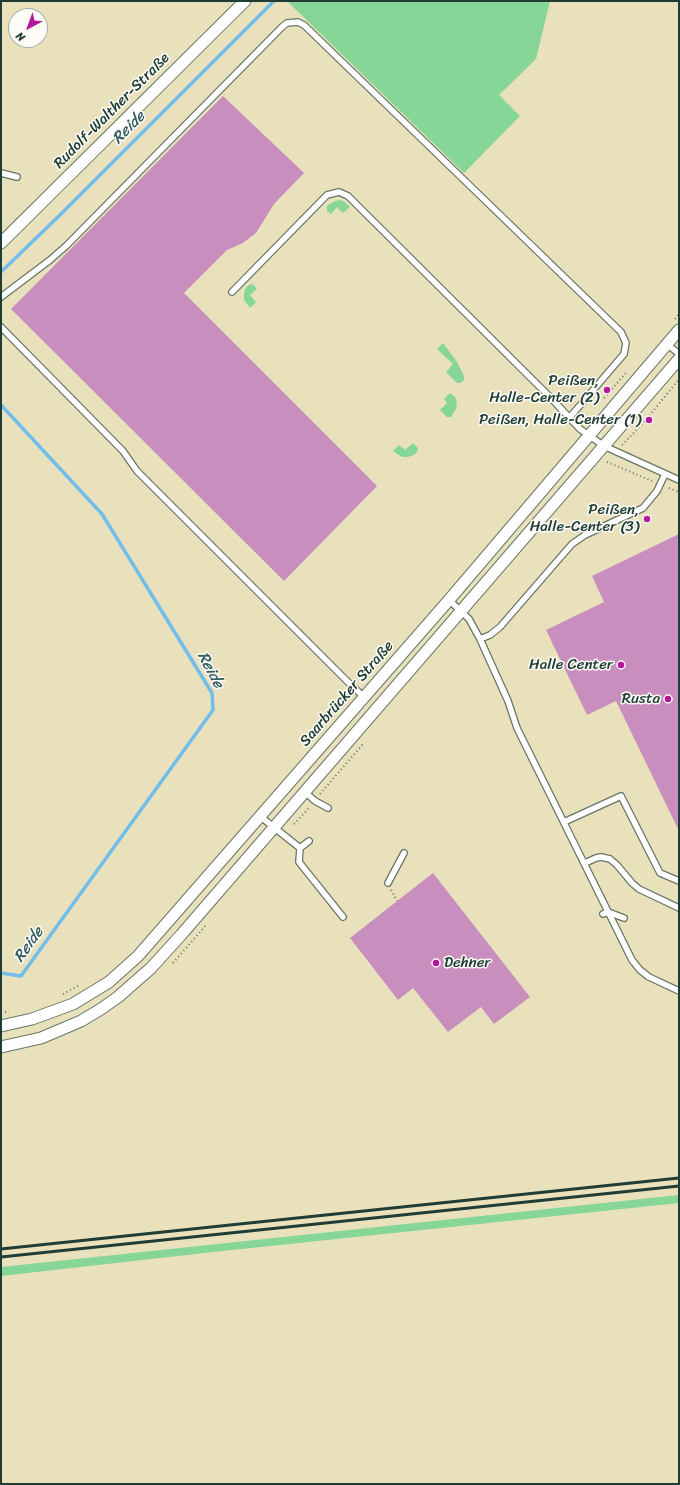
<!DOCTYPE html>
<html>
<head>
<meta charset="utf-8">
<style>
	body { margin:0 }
	#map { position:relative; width:680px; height:1485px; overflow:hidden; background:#e9e0bc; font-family:Sriracha,sans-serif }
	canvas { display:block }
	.frame { position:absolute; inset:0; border:2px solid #1f3d34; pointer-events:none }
	.north { position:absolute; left:8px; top:8px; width:40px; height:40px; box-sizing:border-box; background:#fdfcf7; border:1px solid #a4b0a9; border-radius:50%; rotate:221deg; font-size:11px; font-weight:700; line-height:16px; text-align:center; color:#1f3d34 }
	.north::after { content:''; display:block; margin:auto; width:14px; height:18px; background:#b5179e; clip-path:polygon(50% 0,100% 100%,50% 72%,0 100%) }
</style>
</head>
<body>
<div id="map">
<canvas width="680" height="1485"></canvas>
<div class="frame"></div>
<div class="north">N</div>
</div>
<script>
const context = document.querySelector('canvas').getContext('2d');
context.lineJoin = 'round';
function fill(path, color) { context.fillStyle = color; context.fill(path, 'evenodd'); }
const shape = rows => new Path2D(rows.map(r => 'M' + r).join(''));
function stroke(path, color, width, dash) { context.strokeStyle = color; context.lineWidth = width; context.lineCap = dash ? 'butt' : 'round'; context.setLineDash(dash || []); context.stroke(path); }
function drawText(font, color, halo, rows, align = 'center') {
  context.font = font + ' Sriracha,sans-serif'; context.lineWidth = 3; context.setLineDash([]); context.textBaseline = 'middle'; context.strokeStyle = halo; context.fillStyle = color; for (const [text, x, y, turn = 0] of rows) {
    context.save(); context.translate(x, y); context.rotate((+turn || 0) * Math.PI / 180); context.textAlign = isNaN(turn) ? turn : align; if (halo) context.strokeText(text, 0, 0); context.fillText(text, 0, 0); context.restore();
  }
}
fill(shape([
	[287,1,550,1,536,59,499,95,520,116,464,173],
	[340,200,345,202,350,207,343,213,337,207,331,214,327,211,327,206,335,201],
	[253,284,257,289,250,295,256,302,250,308,244,300,244,294,245,289,249,285],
	[443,343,457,362,464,376,464,380,461,383,457,383,446,372,453,364,437,349],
	[450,393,455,397,457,402,456,409,451,417,447,417,440,410,447,403,444,399],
	[413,443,418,448,417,452,414,455,408,457,402,457,393,451,399,445,405,450],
	[679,1195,679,1203,213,1252,1,1276,1,1267]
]), '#85d697');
stroke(shape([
	[1,272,61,214,274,1],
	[1,405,102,514,212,693,213,710,21,976,1,973]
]), '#71beeb', 3.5);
fill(shape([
	[223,96,304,173,274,204,256,233,243,243,227,250,184,293,377,486,284,581,11,309],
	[679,534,679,831,616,701,587,715,546,630,604,602,592,576],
	[433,873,530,997,494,1024,481,1007,448,1032,413,988,398,1000,350,938]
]), '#c88fbe');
const lane = shape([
	[1,173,17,177],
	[232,292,327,195,339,192,348,196,551,398,580,429,604,446,679,480],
	[1,297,50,260,66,246,282,27,287,23,298,22,304,25,621,332,626,343,624,354,570,417],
	[1,327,123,451,137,471,351,685,364,697],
	[667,344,679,354],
	[449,600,469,619,480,639,490,635,500,627,572,544,585,535,643,508,657,491,665,474],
	[480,639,508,701,517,728,632,960,640,970,649,977,679,991],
	[305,792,315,801,328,808],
	[261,817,300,848,299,862,343,917],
	[564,822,621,796,660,873,679,881],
	[300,848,309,841],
	[585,863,596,858,601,857,610,859,617,865,632,883,639,889,679,908],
	[388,883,404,853],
	[603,914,608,912,624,918]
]);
const street = shape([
	[1,243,245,1],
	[1,1026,32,1019,73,1004,109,982,138,956,449,600,679,330],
	[1,1047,41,1038,81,1021,101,1009,118,997,151,968,181,935,679,359]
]);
stroke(lane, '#667664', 8);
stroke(street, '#667664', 13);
stroke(shape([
	[675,319,679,314],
	[604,398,626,373],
	[622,445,646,420,679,379],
	[607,462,652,481],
	[669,488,679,492],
	[320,794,363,744],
	[294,824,310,807],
	[391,890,397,901],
	[173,963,207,924],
	[63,994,78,986],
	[1,1013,9,1011]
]), '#667664', 2, [1, 3]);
stroke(lane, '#fff', 5.5);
stroke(street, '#fff', 11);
stroke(shape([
	[1,1249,679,1178],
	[1,1257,679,1186]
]), '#1f3d34', 3);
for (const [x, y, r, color] of [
	[607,390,4,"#b5179e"],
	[649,420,4,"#b5179e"],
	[647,519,4,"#b5179e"],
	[621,665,4,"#b5179e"],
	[668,699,4,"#b5179e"],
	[436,963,4,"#b5179e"]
]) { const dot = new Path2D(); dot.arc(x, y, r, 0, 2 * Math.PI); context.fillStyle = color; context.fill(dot); stroke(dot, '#fdfcf7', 1.5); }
drawText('15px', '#1f3d34', '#fdfcf7', [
	["Rudolf-Walther-Straße",112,111,-45],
	["Saarbrücker Straße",347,694,-49]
]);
drawText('15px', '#1f3d34', '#fdfcf7', [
	["Peißen,",599,381],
	["Halle-Center (2)",599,398],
	["Peißen, Halle-Center (1)",641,420],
	["Peißen,",639,510],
	["Halle-Center (3)",639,527],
	["Halle Center",613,665],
	["Rusta",660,699],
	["Dehner",444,963,"left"]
], 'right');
drawText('italic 16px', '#345d62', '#fdfcf7', [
	["Reide",129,128,-45],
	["Reide",210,670,62],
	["Reide",29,945,-54]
]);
</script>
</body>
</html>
